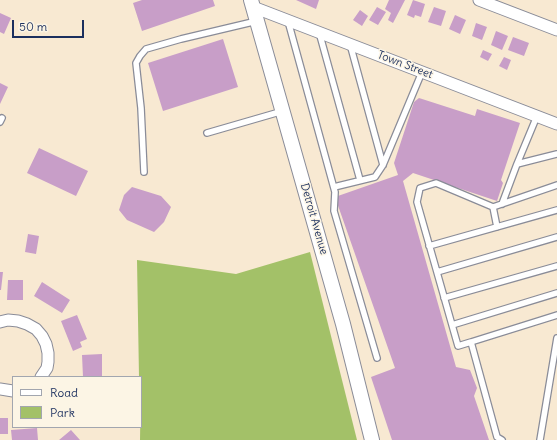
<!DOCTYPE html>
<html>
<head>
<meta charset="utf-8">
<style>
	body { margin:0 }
	#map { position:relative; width:557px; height:440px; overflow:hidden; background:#f8e9d2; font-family:Delius,sans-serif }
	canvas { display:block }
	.legend { position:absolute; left:12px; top:376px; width:130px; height:52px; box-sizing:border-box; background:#fcf5e5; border:1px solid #a2a6af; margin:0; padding:5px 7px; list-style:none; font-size:12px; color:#1b2f5e }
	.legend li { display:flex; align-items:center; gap:8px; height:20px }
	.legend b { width:20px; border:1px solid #a2a6af }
	.scale { position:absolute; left:12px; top:20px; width:72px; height:18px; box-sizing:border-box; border:2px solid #1b2f5e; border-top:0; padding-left:5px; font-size:12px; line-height:14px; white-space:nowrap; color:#1b2f5e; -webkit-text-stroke:3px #fcf5e5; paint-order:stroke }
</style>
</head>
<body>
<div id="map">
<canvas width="557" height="440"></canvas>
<ul class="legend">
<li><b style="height:5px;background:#fff"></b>Road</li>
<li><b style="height:11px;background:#a3c168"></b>Park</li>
</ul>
<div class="scale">50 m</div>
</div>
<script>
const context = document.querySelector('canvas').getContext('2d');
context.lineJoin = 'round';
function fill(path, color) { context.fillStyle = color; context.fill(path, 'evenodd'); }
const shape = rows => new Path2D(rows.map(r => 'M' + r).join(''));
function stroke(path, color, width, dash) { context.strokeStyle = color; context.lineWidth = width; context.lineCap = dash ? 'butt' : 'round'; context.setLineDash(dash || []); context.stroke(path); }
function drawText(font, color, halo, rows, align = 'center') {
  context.font = font + ' Delius,sans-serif'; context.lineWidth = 3; context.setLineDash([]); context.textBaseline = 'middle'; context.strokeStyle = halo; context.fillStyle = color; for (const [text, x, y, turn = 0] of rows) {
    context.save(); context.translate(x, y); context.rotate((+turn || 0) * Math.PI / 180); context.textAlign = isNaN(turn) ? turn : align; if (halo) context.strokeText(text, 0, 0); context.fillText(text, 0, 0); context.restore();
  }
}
fill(shape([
	[310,252,357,440,140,440,141,377,139,377,137,260,236,274]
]), '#a3c168');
fill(shape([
	[142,0,213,0,215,6,142,31,133,3],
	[296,0,319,0,316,9],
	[389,0,405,0,393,23,388,20,391,13,385,9],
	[413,0,425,4,421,17,415,15,414,18,407,15],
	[377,7,386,12,378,25,369,20],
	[434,7,446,11,441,26,428,22],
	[360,10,368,16,362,26,353,20],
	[0,13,11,18,4,34,0,32],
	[455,15,466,20,460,34,449,29],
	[476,23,487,27,482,40,472,36],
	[496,31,508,36,502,50,491,45],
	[513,37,529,43,524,56,508,50],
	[223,39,238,87,163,111,148,63],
	[483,50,492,54,488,61,480,57],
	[504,57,511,60,507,70,499,66],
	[0,83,8,87,0,104],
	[419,98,475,116,477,109,520,123,501,180,503,183,497,201,413,173,403,181,456,367,470,370,477,388,474,396,489,440,392,440,371,377,395,368,335,197,398,175,394,163,414,102],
	[39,148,88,171,76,196,27,173],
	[132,187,161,196,171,207,164,222,154,232,127,220,119,210,124,195],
	[28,234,39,236,36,254,25,252],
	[0,272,3,272,1,290,0,290],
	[8,280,23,280,23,300,7,300],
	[42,282,70,300,62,313,34,296],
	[77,315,87,339,80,342,82,347,73,351,61,321],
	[102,354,102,377,83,377,82,355],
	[0,418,8,418,8,434,0,434],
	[37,428,38,440,12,440,11,430],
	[71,430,80,440,59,440]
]), '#c89ec8');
const service = shape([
	[288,21,335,192,334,211,377,358],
	[319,32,360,180],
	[350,44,383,165],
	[0,122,2,118],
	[207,133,283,111],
	[517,164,537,116],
	[144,172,141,108,136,63,140,56,146,49,181,39,257,21],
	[334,187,375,177,383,165,422,72],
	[502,204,517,164,557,154],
	[493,207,497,227],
	[429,246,557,210],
	[437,272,557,237],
	[444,298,557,266],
	[452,325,557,293],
	[471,342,458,346,417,202,420,188,436,183,493,207,557,185],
	[502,440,497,437,471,342,557,315],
	[540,440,557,338]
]);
const minor = shape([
	[479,0,557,30],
	[253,7,557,124],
	[0,322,8,320,18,321,27,324,36,329,42,336,46,344,48,353,48,362,47,368,41,377],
	[0,389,13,391]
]);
const tertiary = shape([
	[251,0,343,324,372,440]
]);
stroke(service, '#8a8c98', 8);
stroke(minor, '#8a8c98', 13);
stroke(tertiary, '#8a8c98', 16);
stroke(service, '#fff', 5.5);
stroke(minor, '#fff', 11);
stroke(tertiary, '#fff', 14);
drawText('11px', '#1b2f5e', '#fcf5e5', [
	["Town Street",405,65,21],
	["Detroit Avenue",314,219,74]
]);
</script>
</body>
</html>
